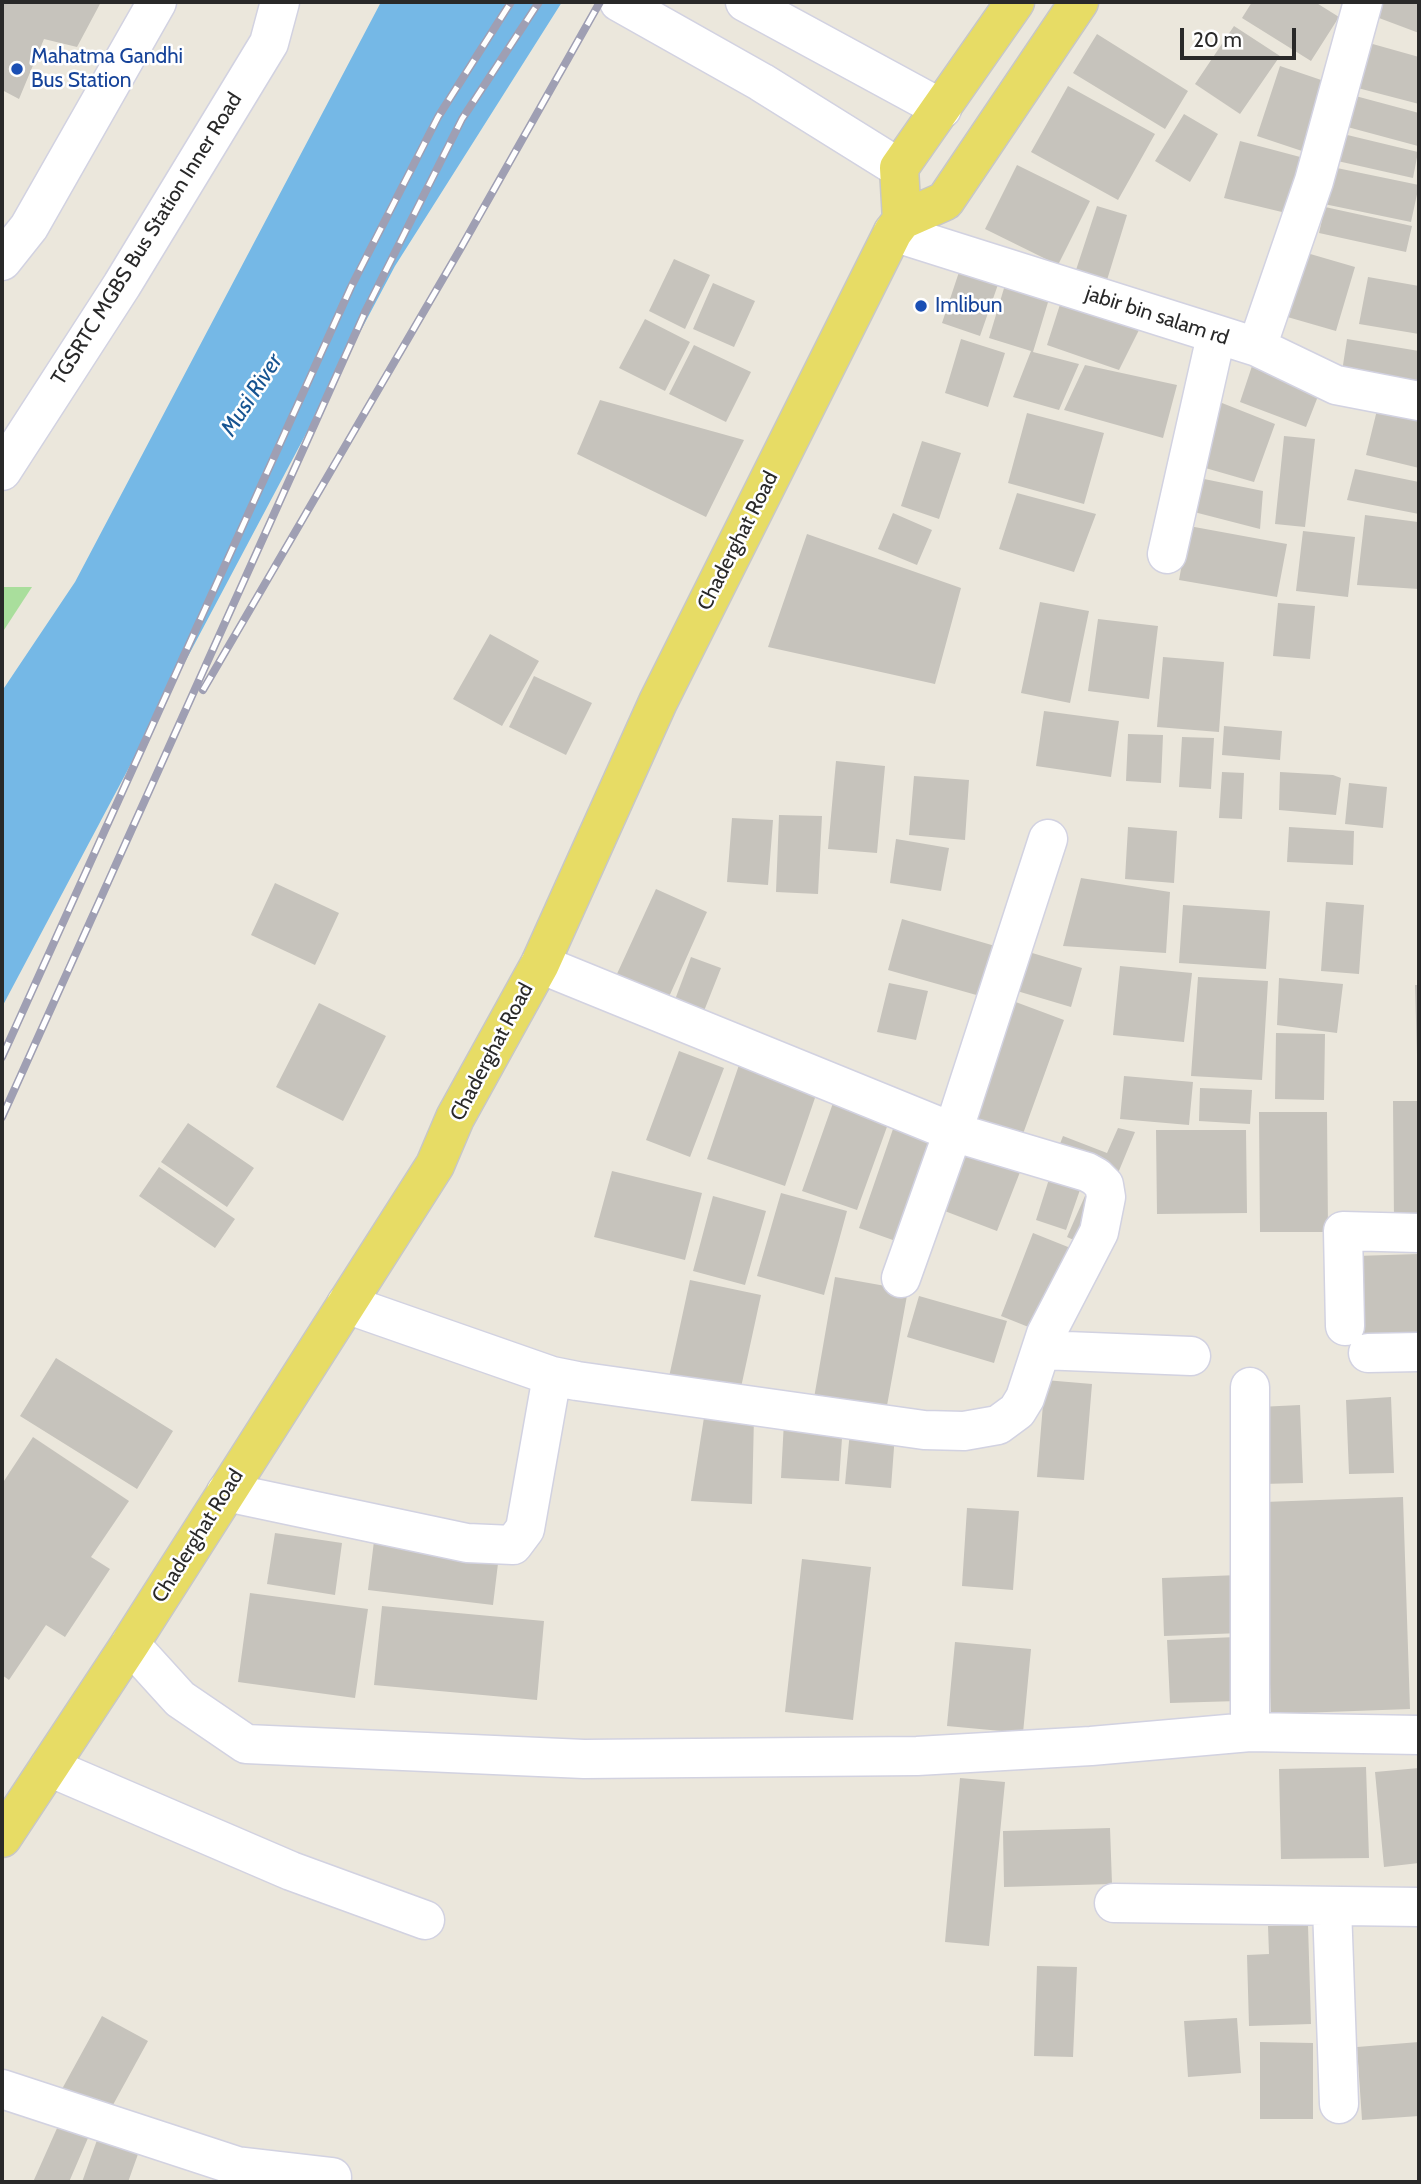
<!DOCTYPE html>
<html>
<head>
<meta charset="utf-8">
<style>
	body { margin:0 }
	#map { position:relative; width:1421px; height:2184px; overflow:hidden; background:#ebe7dc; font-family:Cabin,sans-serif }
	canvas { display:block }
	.frame { position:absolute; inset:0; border:4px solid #292929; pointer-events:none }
	.scale { position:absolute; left:1180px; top:28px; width:116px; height:32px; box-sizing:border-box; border:4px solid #292929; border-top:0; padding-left:9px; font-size:21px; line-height:24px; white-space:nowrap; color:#292929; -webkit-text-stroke:5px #fff; paint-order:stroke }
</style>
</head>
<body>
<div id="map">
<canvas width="1421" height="2184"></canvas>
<div class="frame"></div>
<div class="scale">20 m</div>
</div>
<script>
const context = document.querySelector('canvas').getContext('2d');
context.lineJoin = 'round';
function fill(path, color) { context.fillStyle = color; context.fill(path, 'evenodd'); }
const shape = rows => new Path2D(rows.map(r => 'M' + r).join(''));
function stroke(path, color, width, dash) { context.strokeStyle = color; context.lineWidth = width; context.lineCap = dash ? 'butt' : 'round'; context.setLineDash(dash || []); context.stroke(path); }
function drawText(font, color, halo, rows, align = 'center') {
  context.font = font + ' Cabin,sans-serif'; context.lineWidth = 5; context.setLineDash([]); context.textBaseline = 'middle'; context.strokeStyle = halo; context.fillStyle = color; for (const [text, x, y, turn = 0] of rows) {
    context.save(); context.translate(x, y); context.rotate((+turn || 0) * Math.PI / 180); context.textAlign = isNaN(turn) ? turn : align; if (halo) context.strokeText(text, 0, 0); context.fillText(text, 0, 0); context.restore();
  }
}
fill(shape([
	[2,587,32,587,2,633]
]), '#a9de9c');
fill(shape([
	[381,2,562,2,395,266,2,1007,2,691,75,582]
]), '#75b8e6');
fill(shape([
	[2,2,101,2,77,47,44,39,19,99,2,90],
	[1252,2,1315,2,1339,17,1311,61,1242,18],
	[1376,2,1419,2,1419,33,1371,15],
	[1234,26,1280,56,1240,114,1195,84],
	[1097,34,1188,91,1165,129,1073,73],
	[1362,41,1419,57,1419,104,1350,86],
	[1280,66,1333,84,1311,154,1257,136],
	[1068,86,1155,134,1118,200,1031,152],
	[1348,94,1419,113,1418,146,1340,125],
	[1184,114,1218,134,1190,182,1155,161],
	[1339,133,1418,152,1413,178,1333,160],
	[1240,141,1304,158,1286,213,1224,198],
	[1017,165,1090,201,1058,265,985,229],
	[1332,167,1419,185,1411,222,1324,204],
	[1097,206,1127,215,1107,280,1076,270],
	[1325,207,1412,226,1406,252,1319,233],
	[1300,251,1355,267,1336,331,1277,314],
	[674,259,710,275,685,329,649,311],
	[963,260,1002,273,980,336,942,323],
	[1008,275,1052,289,1033,352,1079,364,1059,410,1013,397,1031,351,989,338],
	[1368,277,1419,286,1419,334,1359,324],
	[713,283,755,301,734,347,693,329],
	[1064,292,1141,326,1119,370,1047,345],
	[645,319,690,342,665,391,619,368],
	[961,339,1005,353,988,407,945,393],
	[1347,339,1419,351,1419,391,1341,378],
	[694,345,751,372,726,422,669,394],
	[1085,365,1177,385,1163,438,1064,410],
	[1252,366,1322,386,1306,427,1240,402],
	[600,400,744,440,706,517,577,454],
	[1217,401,1275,424,1254,482,1195,465],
	[1378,406,1419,416,1419,468,1366,455],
	[1027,413,1104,433,1084,504,1008,483],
	[1284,436,1315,439,1305,527,1275,524],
	[922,441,961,453,939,519,901,506],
	[1355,469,1419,482,1419,514,1347,500],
	[1204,479,1263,491,1260,529,1194,512],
	[1017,493,1096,514,1074,572,999,549],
	[893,513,932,530,917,565,878,549],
	[1365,515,1418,522,1419,589,1357,585],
	[1189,526,1287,544,1277,597,1179,580],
	[1303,531,1355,537,1348,597,1296,591],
	[807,534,961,588,935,684,768,647],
	[1040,602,1089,611,1070,703,1021,693],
	[1278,603,1315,606,1310,659,1273,656],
	[1098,619,1158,626,1149,699,1088,691],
	[490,634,539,661,502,726,453,699],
	[1163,657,1224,662,1219,732,1157,727],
	[534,676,592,703,566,755,509,727],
	[1044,711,1119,721,1111,777,1036,766],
	[1224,726,1282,731,1280,760,1222,755],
	[1128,734,1163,735,1161,783,1126,781],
	[1182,737,1214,738,1211,789,1179,787],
	[836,761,885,766,877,853,828,849],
	[1222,772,1244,773,1242,819,1219,818],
	[1280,772,1333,775,1341,778,1336,815,1279,810],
	[914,776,969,780,965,840,909,835],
	[1349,783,1387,787,1383,828,1345,824],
	[779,815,822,816,818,894,776,892],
	[732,818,773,820,768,885,727,882],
	[1128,827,1177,831,1174,883,1125,879],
	[1289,827,1354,831,1353,865,1287,862],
	[896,839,949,848,941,891,890,883],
	[1081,878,1170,892,1166,953,1063,946],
	[275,883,339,913,315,965,251,935],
	[656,889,707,912,668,999,616,976],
	[1326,902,1364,905,1359,974,1321,971],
	[1183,905,1270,911,1266,969,1179,963],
	[902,919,1002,948,987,998,888,970],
	[1029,952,1082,968,1071,1007,1017,991],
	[691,957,721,968,702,1016,673,1005],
	[1120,966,1192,973,1184,1042,1113,1035],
	[1198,977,1268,981,1262,1080,1191,1076],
	[1279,978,1343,984,1337,1033,1277,1025],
	[889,983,928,991,916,1040,877,1032],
	[1415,985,1419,985,1419,1055,1417,1055],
	[1013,1001,1064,1020,1019,1145,968,1127],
	[319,1003,386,1036,343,1121,276,1087],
	[1276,1033,1325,1034,1324,1100,1275,1099],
	[679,1051,724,1068,690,1157,646,1140],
	[740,1062,818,1089,785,1186,707,1159],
	[1124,1076,1193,1082,1189,1125,1120,1119],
	[1200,1088,1252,1090,1250,1124,1199,1121],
	[1393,1101,1419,1101,1419,1222,1394,1222],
	[833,1103,888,1124,857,1210,802,1191],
	[1259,1112,1327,1112,1328,1232,1260,1232],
	[188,1123,254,1168,227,1207,161,1162],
	[1118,1128,1135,1132,1116,1178,1056,1154,1063,1136,1107,1153],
	[893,1129,942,1146,907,1245,859,1228],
	[1156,1130,1246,1130,1247,1213,1157,1214],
	[955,1141,1022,1167,997,1231,929,1205],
	[159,1167,235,1219,215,1248,139,1196],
	[612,1171,702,1193,685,1260,594,1237],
	[1050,1176,1081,1187,1066,1230,1036,1220],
	[1088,1189,1085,1245,1067,1237],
	[781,1193,847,1211,824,1295,757,1276],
	[713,1196,766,1211,745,1285,693,1271],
	[1033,1233,1078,1251,1046,1334,1001,1316],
	[1419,1254,1419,1336,1358,1337,1356,1256],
	[835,1277,908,1290,886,1411,814,1398],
	[690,1280,761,1295,740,1392,669,1377],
	[919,1296,1007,1321,994,1363,907,1337],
	[56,1358,173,1431,137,1489,20,1416],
	[1045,1380,1092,1384,1084,1480,1037,1477],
	[1391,1397,1394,1473,1349,1474,1346,1400],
	[1300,1405,1303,1483,1262,1484,1259,1407],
	[705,1411,754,1416,752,1504,691,1501],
	[784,1421,843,1424,839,1481,781,1478],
	[850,1431,895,1434,891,1488,845,1484],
	[33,1437,129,1501,91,1557,110,1569,65,1637,46,1625,9,1680,2,1675,2,1484],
	[1403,1497,1410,1709,1271,1714,1264,1502],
	[967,1508,1019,1511,1013,1590,962,1586],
	[275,1533,342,1543,335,1595,267,1584],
	[374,1541,499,1555,493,1605,368,1590],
	[802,1559,871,1567,853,1720,785,1712],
	[1239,1575,1241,1633,1164,1636,1162,1578],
	[250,1593,368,1609,355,1698,238,1682],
	[382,1606,544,1621,537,1700,374,1685],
	[1236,1637,1238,1701,1170,1703,1167,1640],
	[955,1642,1031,1649,1023,1733,947,1726],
	[1366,1767,1369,1858,1281,1859,1279,1769],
	[1419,1768,1419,1863,1384,1867,1375,1772],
	[960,1778,1005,1782,989,1946,945,1942],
	[1110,1828,1112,1884,1004,1887,1003,1831],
	[1308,1925,1311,2024,1249,2026,1247,1955,1269,1954,1268,1926],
	[1037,1966,1077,1967,1073,2057,1034,2056],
	[102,2016,148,2041,108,2114,62,2089],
	[1237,2018,1241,2073,1188,2077,1184,2021],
	[1260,2042,1313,2043,1313,2119,1260,2119],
	[1419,2042,1419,2116,1362,2120,1357,2047],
	[58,2126,88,2138,69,2182,33,2182],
	[101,2129,142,2143,128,2182,82,2182]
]), '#c6c3bc');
const minor = shape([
	[893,232,1257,347,1336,385,1419,401],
	[1257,347,1314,181,1363,2],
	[1167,554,1216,336],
	[540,964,953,1132,1048,839],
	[346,1304,552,1376,577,1381,924,1430,964,1431,998,1425,1017,1411,1025,1398,1046,1334,1099,1232,1106,1197,1104,1185,1096,1177,1087,1172,953,1132,901,1278],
	[1345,1326,1343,1231,1419,1233],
	[1041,1350,1191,1356],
	[1368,1353,1419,1352],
	[1250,1387,1250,1732],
	[226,1492,467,1543,513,1545,525,1529,552,1376],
	[130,1644,180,1699,246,1744,584,1759,917,1756,1091,1746,1250,1732,1419,1735],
	[49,1767,291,1871,425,1920],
	[1114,1903,1419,1907],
	[1332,1907,1339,2104],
	[2,2089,237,2166,332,2177]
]);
const tertiary = shape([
	[619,2,761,82,899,168],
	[745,2,942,109],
	[2,261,29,227,157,2],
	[2,471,122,285,269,43,280,2]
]);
const primary = shape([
	[902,220,899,168,1015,2],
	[2,1838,130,1644,435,1165,455,1118,540,964,658,702,893,232,902,220,945,201,1079,2]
]);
stroke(minor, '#d2d2e1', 41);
stroke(tertiary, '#d2d2e1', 41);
stroke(primary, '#c7c7c7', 41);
stroke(minor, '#fff', 38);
stroke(tertiary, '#fff', 38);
stroke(primary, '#e7dc65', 38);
const rail = shape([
	[203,690,462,246,600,2],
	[2,1057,351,287,438,117,511,2],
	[2,1117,366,310,462,119,539,2]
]);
stroke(rail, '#9f9fb3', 8);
stroke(rail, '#fff', 5, [16]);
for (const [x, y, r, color] of [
	[17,69,7,"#1a4fb4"],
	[921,306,7,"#1a4fb4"]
]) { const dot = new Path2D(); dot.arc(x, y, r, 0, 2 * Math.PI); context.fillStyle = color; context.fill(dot); stroke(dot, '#fff', 2.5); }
drawText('21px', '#164399', '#fff', [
	["Mahatma Gandhi",31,57],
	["Bus Station",31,81],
	["Imlibun",935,306]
], 'left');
drawText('21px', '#292929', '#fff', [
	["TGSRTC MGBS Bus Station Inner Road",147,239,-58],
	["jabir bin salam rd",1157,316,18],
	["Chaderghat Road",738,541,-63],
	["Chaderghat Road",492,1052,-62],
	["Chaderghat Road",198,1536,-58]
]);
drawText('italic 23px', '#165491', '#fff', [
	["Musi River",252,395,-57]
]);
</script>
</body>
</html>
